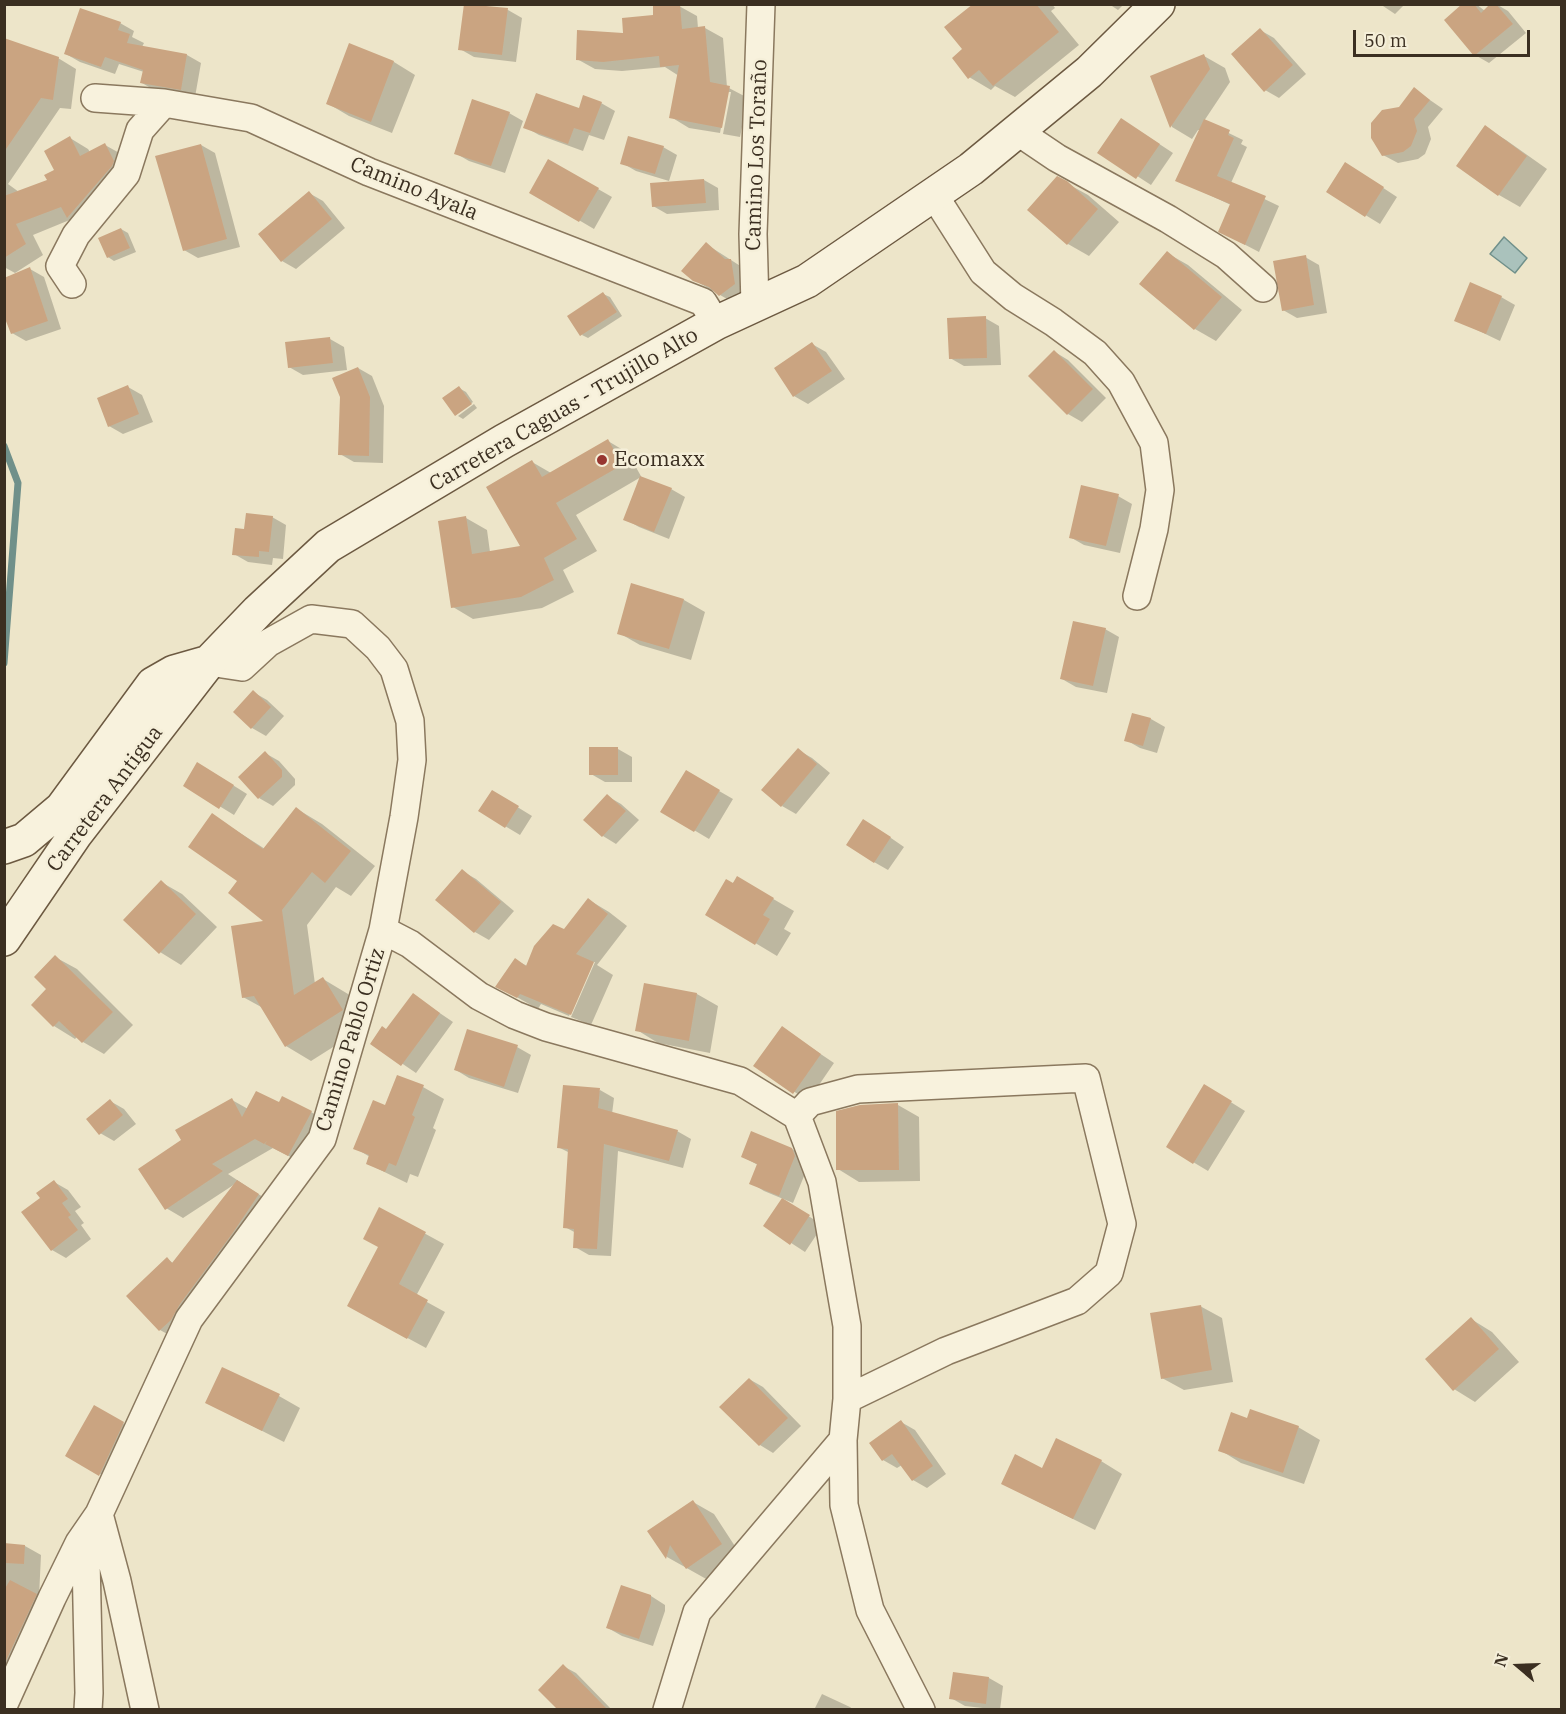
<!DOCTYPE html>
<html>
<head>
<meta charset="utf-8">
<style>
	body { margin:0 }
	#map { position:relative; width:1566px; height:1714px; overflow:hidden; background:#ede5c9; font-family:"IBM Plex Serif",serif }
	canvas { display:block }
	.frame { position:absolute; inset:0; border:6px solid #3b2f21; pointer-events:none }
	.north { position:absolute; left:1488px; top:1636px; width:60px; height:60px; -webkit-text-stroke:4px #f5efd9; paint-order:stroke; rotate:289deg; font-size:16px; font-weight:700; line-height:24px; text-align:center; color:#3b2f21 }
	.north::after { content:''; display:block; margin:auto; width:21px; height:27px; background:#3b2f21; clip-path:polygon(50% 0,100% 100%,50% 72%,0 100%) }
	.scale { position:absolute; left:1353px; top:30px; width:177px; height:27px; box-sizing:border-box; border:3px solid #3b2f21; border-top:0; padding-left:8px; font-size:18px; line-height:21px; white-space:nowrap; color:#3b2f21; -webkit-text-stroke:4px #f5efd9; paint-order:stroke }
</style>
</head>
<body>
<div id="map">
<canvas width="1566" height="1714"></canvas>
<div class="frame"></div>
<div class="north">N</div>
<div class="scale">50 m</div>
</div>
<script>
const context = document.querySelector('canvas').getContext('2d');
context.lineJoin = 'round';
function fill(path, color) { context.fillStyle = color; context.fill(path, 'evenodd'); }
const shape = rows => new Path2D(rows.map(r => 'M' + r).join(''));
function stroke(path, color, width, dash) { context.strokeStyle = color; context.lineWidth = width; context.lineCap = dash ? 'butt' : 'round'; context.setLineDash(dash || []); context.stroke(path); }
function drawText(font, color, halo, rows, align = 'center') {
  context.font = font + ' "IBM Plex Serif",serif'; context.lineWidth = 5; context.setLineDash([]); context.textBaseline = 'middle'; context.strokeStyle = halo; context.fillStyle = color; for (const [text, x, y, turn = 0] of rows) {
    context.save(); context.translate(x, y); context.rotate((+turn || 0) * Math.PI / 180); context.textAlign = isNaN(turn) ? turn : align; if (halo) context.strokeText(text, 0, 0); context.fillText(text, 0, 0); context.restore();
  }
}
const water = shape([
	[1504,237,1527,258,1515,273,1490,254,1504,237]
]);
fill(water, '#aac2bc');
stroke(water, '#70908a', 1.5);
fill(shape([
	[210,4,240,4,240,6,213,6],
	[466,4,508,10,522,18,516,62,474,57,460,49],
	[975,4,1052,4,1055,8,1051,11,1079,45,1015,97,995,86,991,90,969,77,964,49],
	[1109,4,1124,4,1118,10],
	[1380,4,1405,4,1395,14],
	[1465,4,1476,4,1485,11,1496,4,1508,11,1526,33,1489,63,1475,55],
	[679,6,697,16,698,28,705,28,723,38,727,87,748,98,740,137,723,134,731,92,728,92,720,133,689,128,671,117,679,76,665,67,622,71,595,69,577,59,655,16],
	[120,23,134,31,132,37,144,43,142,47,187,55,201,63,195,97,156,91,142,83,144,72,119,64,115,74,80,62,66,54],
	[1260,30,1274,38,1306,74,1279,98,1265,90],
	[4,40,58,58,76,69,71,109,60,108,8,184,19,192,49,181,56,170,70,138,88,149,90,152,105,145,123,155,131,172,72,219,33,235,43,255,15,273,4,267],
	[350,45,394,62,415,75,392,133,349,116,327,103],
	[1204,56,1225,68,1230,82,1204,121,1243,140,1241,144,1247,147,1231,183,1279,206,1259,252,1234,239,1231,205,1177,180,1200,130,1198,130,1192,139,1172,127,1152,77],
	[1414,89,1443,109,1428,127,1431,139,1425,154,1418,159,1398,163,1383,155,1400,109],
	[601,103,615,111,604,140,589,135,583,151,539,135,525,127],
	[509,113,523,121,505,173,469,161,455,153],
	[1485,127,1506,140,1547,169,1520,207,1499,195],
	[1135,128,1173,153,1151,185,1100,152],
	[201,145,215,153,240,247,198,258,184,250],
	[663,147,677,155,669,181,636,171,622,163],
	[549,161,612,197,594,229,531,192],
	[1359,172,1397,197,1380,224,1328,192],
	[1057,178,1088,195,1119,222,1089,256,1068,244],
	[704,180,718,188,719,210,667,214,653,206],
	[309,193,323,201,345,228,296,269,282,261,260,234],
	[121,229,128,233,136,252,114,261,108,257],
	[706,244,745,269,748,292,734,303,694,280],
	[1167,253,1188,265,1242,310,1216,341,1195,329],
	[1305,257,1319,265,1327,313,1297,318,1283,310],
	[30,269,44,277,61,329,26,341,12,333],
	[603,294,610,297,622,316,588,338,582,335],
	[1501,297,1515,305,1500,341,1456,320],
	[985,318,999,326,1001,365,964,366,950,358],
	[330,339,344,347,347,370,303,375,289,367],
	[812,344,826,352,845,379,808,404,794,396],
	[1055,352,1068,360,1106,398,1082,422,1068,414,1030,376],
	[358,368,372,376,384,406,383,463,354,462,340,454],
	[128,387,142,395,153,422,123,434,109,426],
	[459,388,466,392,473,402,457,413,457,415,445,398],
	[474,404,477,408,463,419,458,416],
	[608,441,628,453,642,478,671,489,685,497,669,539,639,527,625,519,641,477,576,515,597,551,563,570,574,592,542,608,473,619,453,607,466,518,487,530,490,552,522,547,532,462,551,473],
	[1118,496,1132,504,1120,553,1084,545,1070,537],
	[272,517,286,525,283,559,273,558,272,565,248,562,234,554],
	[632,585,684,600,705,612,691,660,640,645,619,633],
	[1105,629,1119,637,1107,693,1076,687,1062,679],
	[253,692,267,700,284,716,266,736,252,728,235,712],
	[1133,714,1151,719,1165,727,1157,753,1140,748,1126,740],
	[618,749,632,757,632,782,605,782,591,774],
	[798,750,812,758,830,773,796,814,782,806],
	[265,753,279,761,295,779,295,785,273,806,259,798],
	[212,772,247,794,234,815,185,785],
	[686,772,733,799,709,839,662,811],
	[607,796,621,804,639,820,616,844,603,836],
	[506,800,532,816,520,835,480,811],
	[297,809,322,824,375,866,351,896,336,887,307,925,315,984,323,979,348,994,368,1025,311,1061,286,1046,263,1008,243,997,266,922,239,881,212,815,265,849],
	[878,829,904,847,888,870,874,862],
	[462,871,476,879,514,911,489,940,475,932],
	[737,878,794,911,784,929,791,933,777,956,707,914],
	[161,882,182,894,217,927,181,965,160,952],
	[589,900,609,912,627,926,597,965,613,975,591,1025,571,1017,595,962,592,962,569,1016,541,1004,538,1009,497,986,516,960,527,966,564,931],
	[55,957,77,969,133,1025,104,1054,83,1042,77,1037,75,1039,54,1026,33,1005,48,989],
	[645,984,697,994,718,1006,710,1053,658,1043,637,1030],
	[413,995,453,1022,416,1073,372,1043,387,1031],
	[782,1028,834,1063,808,1101,755,1065],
	[517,1047,531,1055,518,1093,469,1078,456,1070],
	[1205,1086,1245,1111,1208,1171,1168,1147],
	[423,1087,444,1099,433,1128,436,1130,418,1177,410,1174,407,1183,368,1164,370,1157,355,1148,386,1107],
	[600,1090,614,1098,612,1114,677,1131,691,1139,683,1168,618,1151,611,1256,589,1255,575,1247,576,1233,565,1227,570,1153,558,1147],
	[232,1100,248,1109,279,1104,311,1112,328,1122,306,1165,273,1148,228,1174,275,1205,178,1340,160,1330,128,1296,167,1259,173,1263,235,1184,183,1218,166,1208,183,1140],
	[110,1101,124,1109,136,1124,114,1141,100,1133],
	[898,1105,919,1117,920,1181,859,1182,838,1169],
	[792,1149,806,1158,809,1164,793,1203,764,1191,751,1183,758,1165,743,1157],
	[54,1182,68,1190,81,1207,75,1211,84,1223,81,1225,91,1239,66,1258,52,1250,42,1198],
	[782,1200,823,1225,805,1252,765,1226],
	[380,1209,444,1244,416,1296,445,1312,426,1348,367,1316,380,1247],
	[1200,1306,1222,1318,1233,1382,1184,1390,1162,1378],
	[1471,1319,1492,1332,1519,1362,1475,1402,1454,1389],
	[749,1379,763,1387,801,1426,773,1453,760,1445],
	[279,1396,300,1408,284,1442,207,1403],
	[94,1407,137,1431,114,1482,67,1455],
	[901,1422,915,1430,946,1474,927,1488,913,1480,902,1465,897,1468,883,1460],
	[1298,1427,1320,1440,1304,1484,1241,1463,1220,1450],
	[1101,1461,1122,1474,1095,1530,1003,1484,1042,1470],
	[693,1502,714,1514,742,1557,708,1580,667,1557,650,1531],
	[4,1545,25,1546,41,1555,39,1597,4,1690],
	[651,1596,665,1605,665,1611,653,1646,622,1636,608,1628],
	[563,1666,576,1673,612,1710,560,1710],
	[954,1673,989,1678,1003,1686,1000,1710,965,1706,951,1698],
	[822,1694,850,1707,854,1710,814,1710]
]), '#0003');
stroke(shape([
	[4,446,18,483,4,663]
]), '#70908a', 7);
fill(shape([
	[464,4,508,8,502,55,458,50],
	[680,4,682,29,705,26,710,82,730,86,722,128,669,118,679,65,660,67,659,56,603,62,576,60,577,30,623,33,622,18,653,15,653,6],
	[973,4,1036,4,1059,32,993,86,979,70,968,79,952,58,962,49,944,27],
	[1462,4,1474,4,1481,13,1490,4,1496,4,1513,24,1474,56,1444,20],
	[80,8,121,22,118,30,130,34,127,43,187,54,181,90,140,83,143,70,105,57,101,67,64,54],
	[1260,28,1293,65,1264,92,1231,54],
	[4,38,59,57,53,100,41,98,4,152],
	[349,43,394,61,371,122,326,104],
	[1204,54,1210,69,1170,128,1150,76],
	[1414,87,1430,100,1414,119,1417,131,1411,146,1403,152,1382,156,1371,138,1371,123,1382,110,1399,107],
	[536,93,579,108,583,95,602,102,590,133,574,128,568,144,523,128],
	[472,99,510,112,491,166,454,154],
	[1121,118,1160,144,1136,179,1097,153],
	[1204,119,1230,130,1228,135,1234,138,1217,176,1266,196,1245,245,1218,232,1230,204,1175,181],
	[1485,125,1527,156,1498,196,1456,166],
	[70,136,80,156,105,143,114,161,112,166,67,218,61,207,16,224,26,244,4,258,4,196,47,180,44,175,54,170,44,151],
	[628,136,664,146,655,174,620,164],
	[201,144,227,239,183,251,155,156],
	[548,159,599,188,579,222,529,193],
	[1345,162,1384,187,1365,217,1326,192],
	[1057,176,1067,181,1098,209,1067,245,1027,210],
	[704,179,706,203,652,207,650,183],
	[309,191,332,219,281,262,258,234],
	[121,228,130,248,107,258,98,238],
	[706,242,725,259,731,259,735,284,719,296,709,287,693,281,681,271],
	[1167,251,1222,297,1194,330,1139,284],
	[1306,255,1314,305,1282,311,1273,261],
	[30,267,48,321,11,334,4,316,4,278],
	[1470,282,1502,296,1486,334,1454,321],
	[603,292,617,312,580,336,567,316],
	[986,316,987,358,949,359,947,318],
	[330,337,333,363,288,368,285,342],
	[812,342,832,371,793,397,774,368],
	[1054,350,1093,389,1067,415,1028,376],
	[358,367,370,397,369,456,338,455,340,397,332,378],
	[128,385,139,414,108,427,97,398],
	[459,386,472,404,455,416,442,398],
	[608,439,622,465,556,503,577,539,544,558,554,580,521,597,451,608,438,521,466,516,472,554,520,546,486,487,532,460,542,477],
	[640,476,672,488,654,532,623,520],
	[1081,485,1119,494,1106,546,1069,538],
	[246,513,273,516,269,552,259,551,259,557,232,555,235,528,244,529],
	[631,583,684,599,669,649,617,634],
	[1073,621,1106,628,1093,686,1060,679],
	[253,690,271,707,251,729,233,712],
	[1132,713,1151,718,1143,746,1124,741],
	[589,747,618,747,618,775,589,775],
	[798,748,817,764,781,807,761,790],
	[265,751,282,770,282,777,258,799,238,777],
	[197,762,234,785,219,809,183,786],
	[686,770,720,790,694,832,660,812],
	[492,790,519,806,505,828,478,811],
	[607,794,626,811,602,837,583,820],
	[296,807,351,851,325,883,312,872,282,910,294,995,323,977,343,1010,285,1047,254,996,242,998,231,926,263,921,228,893,237,881,188,847,212,813,263,849],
	[863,819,891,837,874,863,846,845],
	[462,869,501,902,474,933,435,900],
	[737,876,774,898,763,915,770,919,755,945,705,915,726,879,733,883],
	[161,880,196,914,159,954,123,920],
	[588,898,608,914,576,954,594,962,571,1015,520,994,517,998,495,987,515,958,526,966,534,946,553,924,564,929],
	[55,955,113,1012,82,1043,59,1021,53,1027,31,1005,46,989,34,977],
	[644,983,697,993,689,1041,635,1031],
	[413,993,440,1013,401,1066,370,1044,382,1026,386,1029],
	[782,1026,821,1054,793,1094,753,1066],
	[467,1029,518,1045,504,1087,454,1070],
	[397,1075,424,1085,412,1115,415,1117,396,1166,389,1163,385,1172,366,1164,369,1155,353,1149,373,1100,385,1105],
	[1204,1084,1232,1101,1193,1164,1166,1147],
	[563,1085,600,1088,598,1108,678,1130,669,1161,604,1144,597,1249,573,1248,574,1229,563,1228,568,1149,557,1148],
	[256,1091,279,1102,282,1096,312,1111,288,1156,265,1144,267,1141,264,1144,255,1139,212,1164,223,1171,165,1210,138,1169,181,1140,175,1130,232,1098,242,1117],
	[110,1099,123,1115,99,1135,86,1119],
	[898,1103,899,1170,836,1170,836,1111,860,1105],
	[751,1131,792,1148,795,1156,779,1196,749,1184,757,1164,741,1157],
	[54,1180,68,1199,62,1203,71,1215,68,1217,78,1230,51,1251,21,1212,40,1198,36,1193],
	[237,1180,259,1194,232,1234,180,1304,171,1320,159,1331,126,1296,167,1257,172,1263],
	[782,1198,810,1215,790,1245,763,1226],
	[379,1207,426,1232,399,1284,428,1300,407,1339,347,1306,378,1247,363,1239],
	[1201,1305,1212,1370,1161,1379,1150,1313],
	[1471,1317,1499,1349,1453,1391,1425,1359],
	[222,1367,280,1394,262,1431,205,1403],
	[749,1378,788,1418,759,1446,719,1407],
	[94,1405,124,1422,99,1476,65,1456],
	[1250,1409,1299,1426,1283,1473,1218,1451,1231,1412,1247,1418],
	[901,1420,933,1466,912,1481,892,1454,882,1461,869,1443],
	[1056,1438,1102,1460,1073,1519,1001,1484,1015,1454,1042,1468],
	[693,1500,722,1544,686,1569,670,1545,666,1559,647,1531],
	[4,1543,25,1545,24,1564,4,1563],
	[10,1580,37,1594,4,1665,4,1590],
	[621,1585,651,1595,651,1603,639,1639,606,1628],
	[563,1664,608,1710,558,1710,538,1690],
	[953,1672,989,1677,986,1704,949,1699]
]), '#caa481');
const street = shape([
	[95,98,164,103,251,118,369,172,703,302,716,323],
	[1017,131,1057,158,1168,219,1226,255,1263,288],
	[934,195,983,272,1013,297,1053,322,1095,353,1121,382,1154,443,1160,490,1154,529,1137,596],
	[72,284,60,266,76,235,126,174,140,130,164,103],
	[755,305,753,234,761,4],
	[383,930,410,944,479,996,515,1015,546,1027,740,1081,797,1116,822,1182,847,1326,847,1399,843,1440,844,1505,870,1610,921,1710],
	[797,1116,810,1102,858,1089,1086,1078,1122,1224,1109,1273,1077,1301,946,1351,847,1399],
	[99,1514,117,1581,145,1710],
	[4,1704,52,1598,79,1543],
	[88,1710,89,1693,86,1559,79,1543,99,1514,189,1319,322,1139,383,930,404,817,412,760,410,721,394,669,378,648,352,624,311,619,268,643,242,667,209,662],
	[667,1710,697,1612,843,1440]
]);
const secondary = shape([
	[4,847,24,840,62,808,153,684,174,672,209,662,258,611,328,546,504,441,716,323,807,281,971,169,1089,72,1158,4],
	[4,939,75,835,209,662]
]);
stroke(street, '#8a785e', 30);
stroke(secondary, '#6c5941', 36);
stroke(street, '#f8f2dd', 27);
stroke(secondary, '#f8f2dd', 33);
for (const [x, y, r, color] of [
	[602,460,6,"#973630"]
]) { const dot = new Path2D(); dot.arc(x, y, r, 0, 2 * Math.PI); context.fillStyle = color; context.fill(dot); stroke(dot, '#f5efd9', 2); }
drawText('21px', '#3b2f21', '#f5efd9', [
	["Camino Los Toraño",757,155,-88],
	["Camino Ayala",414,189,22],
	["Carretera Caguas - Trujillo Alto",564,410,-30],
	["Carretera Antigua",105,799,-53],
	["Camino Pablo Ortiz",351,1040,-73]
]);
drawText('21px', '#3b2f21', '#f5efd9', [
	["Ecomaxx",614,460]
], 'left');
</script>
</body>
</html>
